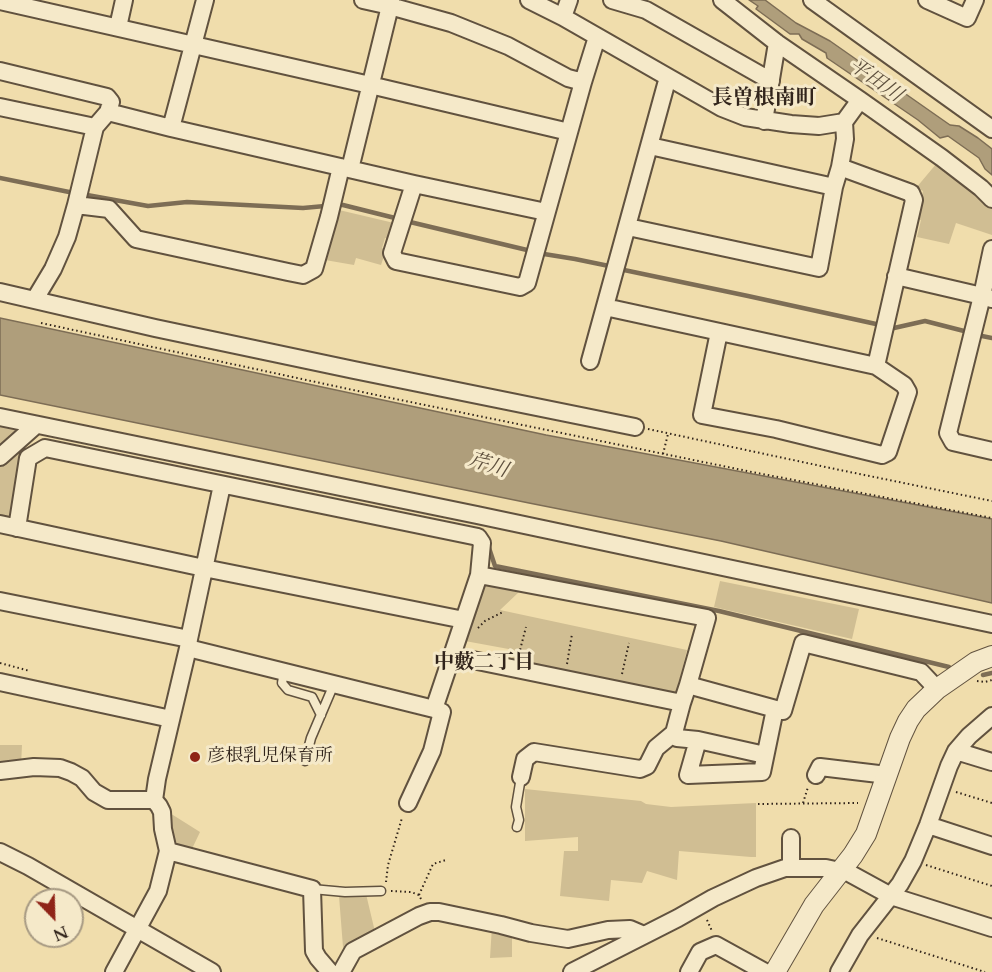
<!DOCTYPE html>
<html>
<head>
<meta charset="utf-8">
<style>
	body { margin:0 }
	#map { position:relative; width:992px; height:972px; overflow:hidden; background:#f0ddac; font-family:Cardo,serif }
	canvas { display:block }
	.north { position:absolute; left:24px; top:888px; width:60px; height:60px; box-sizing:border-box; background:#f5e9c9; border:2px solid #a79a83; border-radius:50%; rotate:157deg; font-size:16px; font-weight:700; line-height:24px; text-align:center; color:#31241b }
	.north::after { content:''; display:block; margin:auto; width:21px; height:27px; background:#8f2418; clip-path:polygon(50% 0,100% 100%,50% 72%,0 100%) }
</style>
</head>
<body>
<div id="map">
<canvas width="992" height="972"></canvas>
<div class="north">N</div>
</div>
<script>
const context = document.querySelector('canvas').getContext('2d');
context.lineJoin = 'round';
function fill(path, color) { context.fillStyle = color; context.fill(path, 'evenodd'); }
const shape = rows => new Path2D(rows.map(r => 'M' + r).join(''));
function stroke(path, color, width, dash) { context.strokeStyle = color; context.lineWidth = width; context.lineCap = dash ? 'butt' : 'round'; context.setLineDash(dash || []); context.stroke(path); }
function drawText(font, color, halo, rows, align = 'center') {
  context.font = font + ' Cardo,"Noto Serif JP",serif'; context.lineWidth = 6; context.setLineDash([]); context.textBaseline = 'middle'; context.strokeStyle = halo; context.fillStyle = color; for (const [text, x, y, turn = 0] of rows) {
    context.save(); context.translate(x, y); context.rotate((+turn || 0) * Math.PI / 180); context.textAlign = isNaN(turn) ? turn : align; if (halo) context.strokeText(text, 0, 0); context.fillText(text, 0, 0); context.restore();
  }
}
fill(shape([
	[937,163,992,207,992,235,956,223,949,244,917,237,921,220,916,219,923,191,916,188],
	[339,210,394,223,389,239,385,238,382,248,386,250,381,265,356,258,354,265,325,260],
	[0,423,15,427,16,431,16,435,0,449],
	[16,452,25,454,13,517,8,521,0,519,0,466],
	[720,581,859,609,852,639,714,607],
	[483,583,519,592,500,610,687,650,676,693,672,694,511,662,514,650,465,641],
	[0,745,22,745,21,766,0,768],
	[525,789,641,801,646,804,671,807,756,803,756,857,751,857,679,851,677,880,647,871,642,883,611,880,609,901,560,896,564,851,578,851,578,837,525,841],
	[165,810,200,832,190,853,170,849],
	[366,894,376,936,346,951,343,947,339,896],
	[492,926,512,930,512,957,490,958]
]), '#d0be93');
const water = shape([
	[749,0,765,0,796,23,830,41,950,125,959,126,978,138,992,149,992,175,985,169,979,158,948,136,940,138,918,120,827,58,826,53,802,39,799,34,790,34,756,9,758,6,749,0],
	[0,318,546,435,992,519,992,603,721,541,529,503,0,395,0,318]
]);
fill(water, '#af9e7b');
stroke(water, '#7d6d55', 1.5);
stroke(shape([
	[0,178,74,193],
	[87,195,148,206,187,202,303,208,325,206],
	[339,205,343,205,395,218],
	[410,222,527,250],
	[544,254,575,259,609,266],
	[624,270,748,296,876,324],
	[894,328,925,321,964,331],
	[982,336,992,338],
	[488,545,495,566,719,611,949,667],
	[983,675,992,673]
]), '#7d6d55', 4.5);
const service = shape([
	[284,672,282,683,288,690,312,697,321,715],
	[305,761,311,738,334,684],
	[517,827,519,820,516,807,521,777],
	[312,889,345,892,381,891]
]);
const minor = shape([
	[205,0,171,128,414,184,546,212],
	[363,0,390,6,391,0],
	[529,0,563,17,722,108,745,117,791,124,819,126,844,122],
	[612,0,646,10,771,81],
	[722,0,777,43,860,100,942,158,981,188,992,199],
	[812,0,992,129],
	[927,0,967,18,975,0],
	[0,1,370,85,569,132],
	[563,17,569,0],
	[118,27,124,0],
	[0,71,107,97,111,102,108,112],
	[0,107,95,127],
	[764,121,777,43],
	[650,146,834,187],
	[840,167,845,139,844,122,860,100],
	[350,169,390,6,451,23,508,46,568,78,583,82],
	[414,184,392,253,396,261,520,287,527,283,583,82,597,37],
	[76,205,95,127,108,112,171,128],
	[896,276,982,296,992,249],
	[0,292,155,328,354,370,635,427],
	[35,299,53,269,67,237,76,205,109,209,136,239,288,272,303,275,314,269,329,217,341,167],
	[992,299,982,296,948,433,953,442,992,451],
	[605,307,876,366,914,200,911,193,840,167,834,187,819,268,628,227],
	[719,332,702,415,776,429,882,455,888,452,908,392,904,385,876,366],
	[590,361,668,77],
	[0,417,477,515,992,624],
	[0,457,36,425],
	[0,524,204,568,464,620],
	[17,528,28,458,45,448,478,537,482,543,479,575,434,709,188,648],
	[479,575,707,618,688,685],
	[0,601,189,639],
	[453,656,682,703,688,685,783,711,803,643,921,672,937,689],
	[0,682,171,719],
	[674,733,677,738,698,740,765,755],
	[698,740,688,775,762,772,775,709],
	[956,751,992,762],
	[0,771,34,767,60,768,71,772,82,778,94,792,108,800,154,800],
	[816,775,820,767,887,775],
	[521,777,525,759,534,752,640,769,647,766,656,748,674,733,682,703],
	[408,803,432,751,442,712,434,709],
	[928,825,992,846],
	[791,838,791,868],
	[168,851,312,889,314,951,318,958,330,972],
	[0,852,28,866,212,972],
	[343,969,353,951,419,916,430,912,439,912,501,925,531,933,568,939,608,930,630,929,644,935],
	[114,972,158,891,168,851,163,829,162,812,159,806,154,800,157,779,188,648,189,639,222,485],
	[572,972,678,918,713,898,756,878,785,868,826,868,849,873,891,896,992,928],
	[689,972,700,952,716,945,765,972],
	[839,972,860,935,900,884,913,861,928,825,949,766,956,751,969,736,992,716]
]);
const tertiary = shape([
	[775,972,814,905,853,855,866,834,900,738,908,721,916,709,937,689,976,662,992,656]
]);
stroke(service, '#61523f', 11);
stroke(minor, '#61523f', 20);
stroke(tertiary, '#61523f', 22);
stroke(shape([
	[41,323,381,396,752,472,992,518],
	[648,429,835,469,992,501],
	[663,454,668,434],
	[478,628,485,621,503,612],
	[519,654,526,627],
	[0,663,30,671],
	[567,664,572,634],
	[622,674,629,643],
	[977,681,985,682,992,680],
	[956,792,992,803],
	[803,803,808,787],
	[758,804,858,803],
	[926,865,992,886],
	[386,882,388,865,402,818],
	[391,891,411,892,419,895,421,899],
	[419,895,433,864,446,860],
	[707,920,712,931],
	[877,938,985,972]
]), '#31241b', 2, [1.5, 3]);
stroke(service, '#f5e9c9', 8);
stroke(minor, '#f5e9c9', 16);
stroke(tertiary, '#f5e9c9', 20);
for (const [x, y, r, color] of [
	[195,757,6,"#8f2418"]
]) { const dot = new Path2D(); dot.arc(x, y, r, 0, 2 * Math.PI); context.fillStyle = color; context.fill(dot); stroke(dot, '#f5e9c9', 2); }
drawText('18px', '#31241b', '#f5e9c9', [
	["彦根乳児保育所",207,757]
], 'left');
drawText('italic 20px', '#5d4f3d', '#f5e9c9', [
	["平田川",875,81,35],
	["芹川",488,466,18]
]);
drawText('bold 20px', '#31241b', '#f5e9c9', [
	["中藪二丁目",484,663]
]);
drawText('bold 21px', '#31241b', '#f5e9c9', [
	["長曽根南町",764,99]
]);
</script>
</body>
</html>
